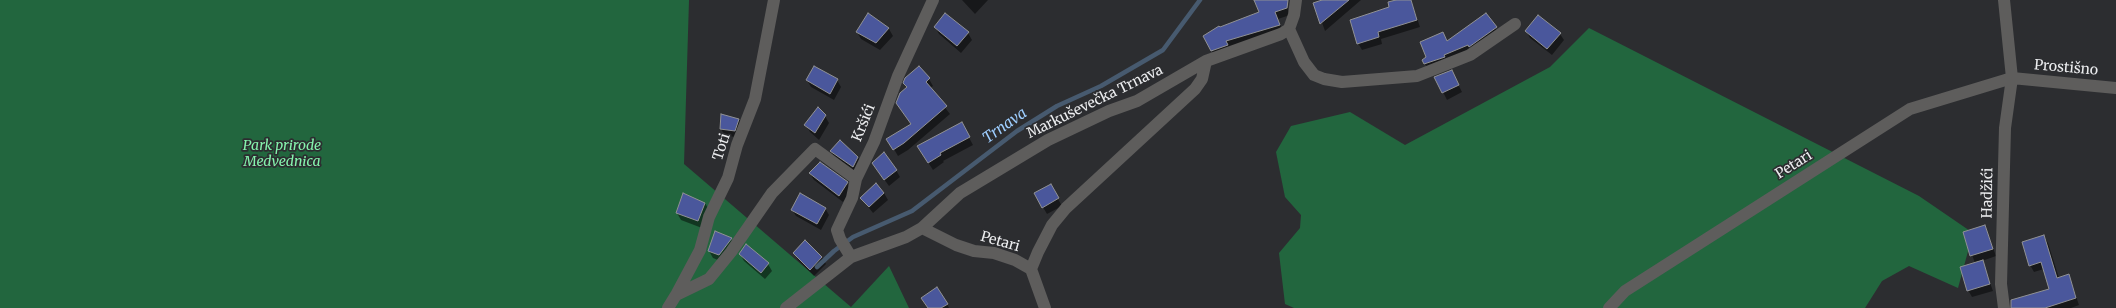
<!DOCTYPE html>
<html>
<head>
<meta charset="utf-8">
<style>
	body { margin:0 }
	canvas { display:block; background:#2c2d30 }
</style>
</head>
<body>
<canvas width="2116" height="308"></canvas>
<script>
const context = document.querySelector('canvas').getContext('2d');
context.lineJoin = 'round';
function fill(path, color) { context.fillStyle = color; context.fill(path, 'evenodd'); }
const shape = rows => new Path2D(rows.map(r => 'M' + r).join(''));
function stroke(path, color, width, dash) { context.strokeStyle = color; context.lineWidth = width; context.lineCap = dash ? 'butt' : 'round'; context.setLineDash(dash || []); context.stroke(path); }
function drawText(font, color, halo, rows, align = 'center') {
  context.font = font + ' Merriweather,serif'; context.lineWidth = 3.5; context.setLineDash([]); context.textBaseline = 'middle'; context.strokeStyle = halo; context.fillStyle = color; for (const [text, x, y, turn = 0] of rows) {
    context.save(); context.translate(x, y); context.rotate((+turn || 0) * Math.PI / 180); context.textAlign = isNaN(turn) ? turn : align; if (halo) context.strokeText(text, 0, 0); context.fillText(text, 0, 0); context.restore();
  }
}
fill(shape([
	[0,0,689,0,684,164,851,307,889,266,909,308,0,308],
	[1589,28,1919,196,1973,233,1958,288,1909,266,1882,281,1865,308,1294,308,1285,304,1279,253,1300,228,1301,215,1285,197,1276,152,1291,126,1350,112,1405,145,1550,67]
]), '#22663e');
fill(shape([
	[962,0,988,0,975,14],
	[1284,0,1290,15,1278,19,1283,32,1216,58,1204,36],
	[1325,0,1361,0,1325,31,1315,3],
	[1399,0,1411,0,1420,27,1381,39,1382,44,1362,50,1358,43],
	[868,14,889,29,893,36,880,50,861,39,857,32],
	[945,15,968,33,972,40,961,53,939,34,935,27],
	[1486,15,1500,35,1429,71,1423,60,1427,57,1443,33,1448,42],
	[1526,31,1560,34,1564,40,1552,55,1530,38],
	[1436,78,1455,78,1462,92,1447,100],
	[929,79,933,86,930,88,950,114,908,150,898,156,888,139,912,125,897,103,908,88,905,83],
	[807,80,837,80,841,87,834,100,811,87],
	[825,116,829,123,819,140,810,132,806,125],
	[739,119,743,126,738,137,725,136,721,129],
	[965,130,973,145,943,161,944,162,933,170,922,153],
	[831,151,858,157,862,165,857,173,835,158],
	[873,164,896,170,900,177,889,186],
	[810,174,847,183,851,192,843,202,814,180],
	[1050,185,1062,206,1047,214,1035,194],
	[884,193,888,200,873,213,861,198],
	[705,203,709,210,702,228,681,220,677,213],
	[825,208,829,215,821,230,796,216,792,210],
	[1985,226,1996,256,1982,261,1993,291,1972,297,1968,290,1975,263,1964,233],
	[2044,236,2048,243,2059,278,2069,275,2079,305,2071,308,2015,308,2050,289,2044,269,2034,272,2030,265],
	[731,239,735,246,723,262,713,258,709,251],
	[794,253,822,257,826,264,814,276,798,260],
	[740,254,768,264,772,271,765,279,744,261],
	[947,304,949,308,929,308]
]), '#0007');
stroke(shape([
	[817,267,834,251,853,237,912,211,1017,131,1057,106,1101,86,1163,50,1200,0]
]), '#475a6f', 4.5);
const building = shape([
	[1254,0,1288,0,1287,8,1275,12,1280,25,1226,41,1228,45,1211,51,1203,36,1219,26,1220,27,1259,12,1254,0],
	[1322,0,1349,0,1320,24,1313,3,1322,0],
	[1396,0,1411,0,1417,20,1378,32,1379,37,1357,44,1350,20,1389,7,1388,2,1396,0],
	[868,13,889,28,876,43,856,32,868,13],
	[945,13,969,32,957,46,934,27,945,13],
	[1486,13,1497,27,1469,47,1468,45,1444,55,1445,57,1424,64,1422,60,1426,57,1420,42,1443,32,1447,41,1486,13],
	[1538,15,1561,33,1547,49,1525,31,1538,15],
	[814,66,838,79,830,94,806,80,814,66],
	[919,66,930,78,926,82,947,106,904,143,893,150,886,139,911,124,896,103,900,93,907,87,903,83,905,78,919,66],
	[1452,70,1459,85,1442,93,1434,77,1452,70],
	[818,107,826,115,815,133,804,125,818,107],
	[721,114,739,119,735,131,720,129,721,114],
	[962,122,970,137,940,153,941,155,928,163,917,146,962,122],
	[840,140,858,157,853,167,830,151,840,140],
	[884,152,897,170,884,180,872,163,884,152],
	[820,162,848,182,839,196,809,173,820,162],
	[876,183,884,193,869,207,860,198,876,183],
	[1051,184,1059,198,1042,208,1034,193,1051,184],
	[683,193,705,203,698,221,676,213,683,193],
	[800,193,826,208,817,224,791,210,800,193],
	[1985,225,1993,249,1970,256,1963,232,1985,225],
	[715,231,732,238,719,255,708,251,715,231],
	[2044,235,2057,278,2069,274,2076,298,2045,308,2011,308,2011,300,2049,289,2041,262,2029,266,2022,242,2044,235],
	[805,240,822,257,810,270,793,253,805,240],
	[746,244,769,263,761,273,739,254,746,244],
	[1983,260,1990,284,1967,291,1960,267,1983,260],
	[937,287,948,304,941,308,928,308,921,298,937,287]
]);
fill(building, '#4a579c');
stroke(building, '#909194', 1);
stroke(shape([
	[1289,29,1304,62,1314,75,1324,79,1342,82,1417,76,1470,55,1515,24],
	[922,228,956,245,974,251,994,253,1015,260,1031,269,1045,308],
	[851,257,840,239,837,230,852,198,856,179,874,142,898,76,933,0],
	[1031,269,1038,252,1052,225,1066,208,1195,89,1202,79,1206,61],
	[676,295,700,250,709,217,728,178,737,145,755,99,774,0],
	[668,308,676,295,709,279,731,252,772,193,815,149,856,179],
	[786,308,851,257,906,237,922,228,960,193,1048,140,1109,111,1137,101,1206,61,1281,34,1289,29,1294,15,1296,0],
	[1609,308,1625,291,1910,109,2012,78,2116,88],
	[2004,308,2001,284,2005,128,2012,78,2004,0]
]), '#5e5d5c', 12);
drawText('14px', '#ecedef', '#2c2d30', [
	["Prostišno",2066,68,5],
	["Markuševečka Trnava",1095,102,-26],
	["Kršići",864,123,-68],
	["Toti",722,147,-72],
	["Petari",1794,165,-32],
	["Hadžići",1988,193,-89],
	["Petari",1000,242,16]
]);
drawText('italic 14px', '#85f3ad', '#2c2d30', [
	["Park prirode",282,146],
	["Medvednica",282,162]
]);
drawText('italic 15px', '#9eceff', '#2c2d30', [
	["Trnava",1005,126,-35]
]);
</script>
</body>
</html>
